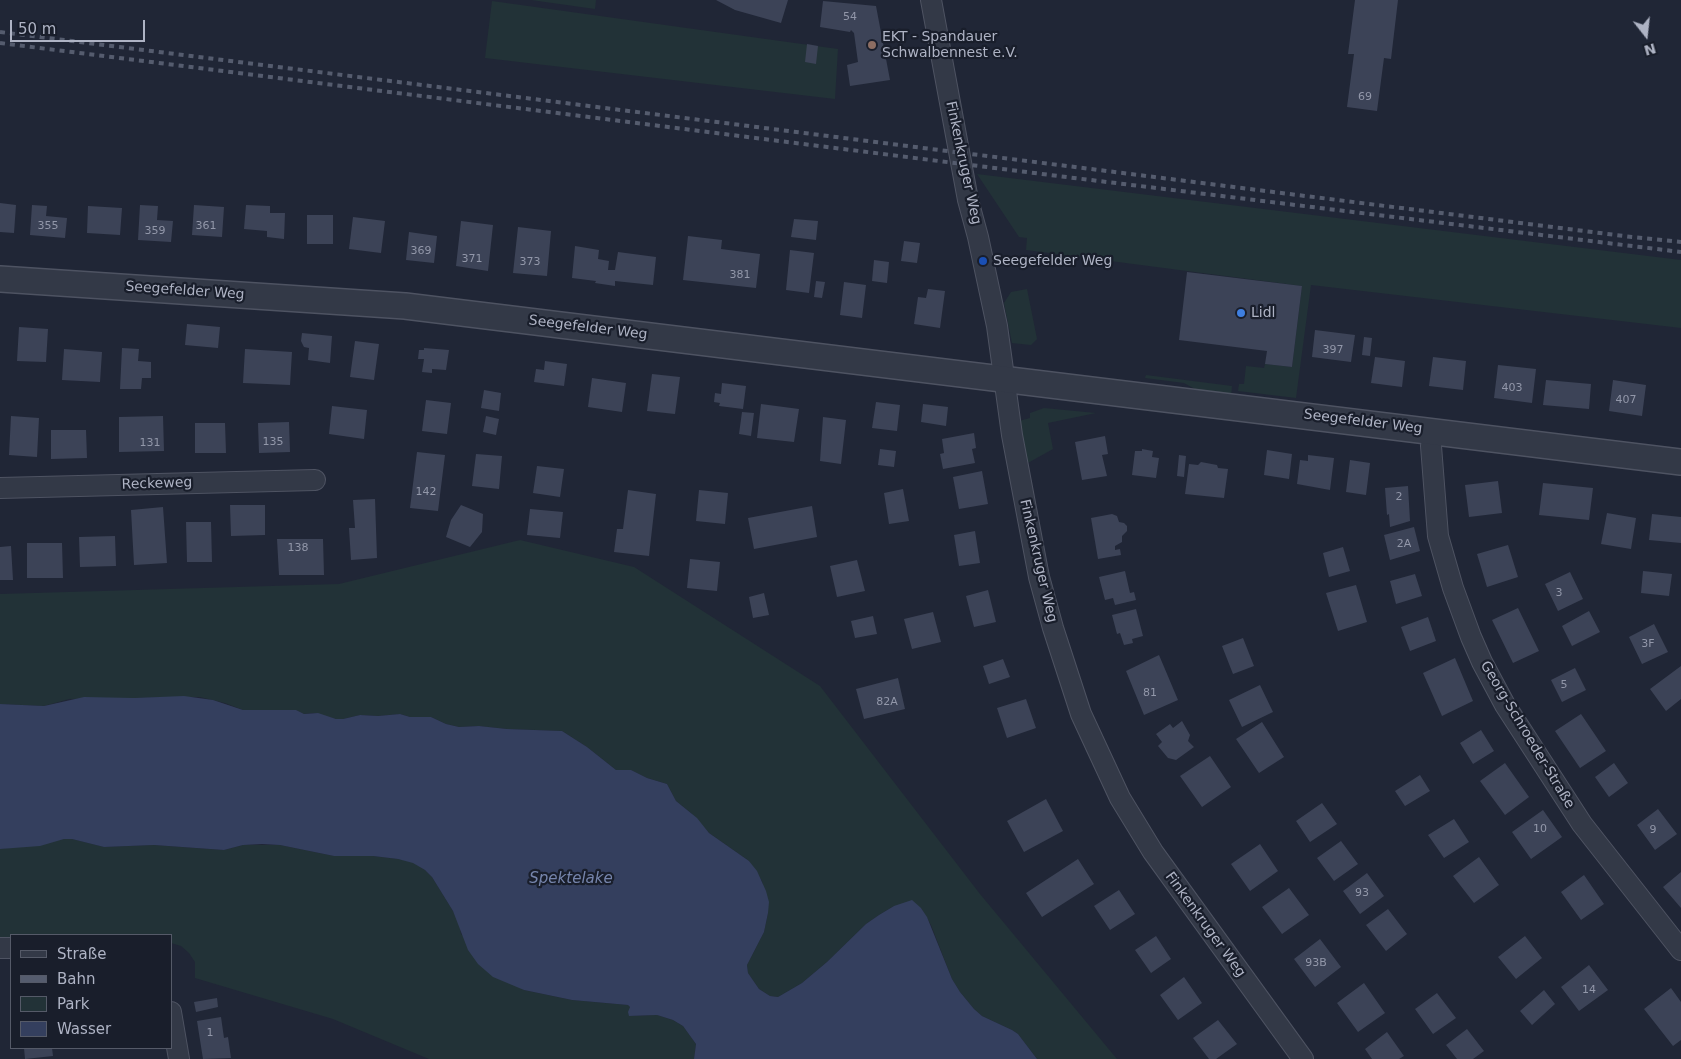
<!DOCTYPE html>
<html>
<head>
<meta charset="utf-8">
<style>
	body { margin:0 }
	#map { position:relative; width:1681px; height:1059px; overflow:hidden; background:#202636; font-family:"DejaVu Sans",sans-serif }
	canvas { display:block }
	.legend { position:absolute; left:10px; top:934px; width:162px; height:115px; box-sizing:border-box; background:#191e2b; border:1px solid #555a68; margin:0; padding:6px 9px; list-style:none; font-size:15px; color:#aeb3c4 }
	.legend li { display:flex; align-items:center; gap:10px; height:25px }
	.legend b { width:25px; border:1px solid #555a68 }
	.north { position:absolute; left:1621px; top:10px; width:50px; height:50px; -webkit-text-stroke:4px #191e2b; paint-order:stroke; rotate:164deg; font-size:14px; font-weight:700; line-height:20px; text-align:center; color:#aeb3c4 }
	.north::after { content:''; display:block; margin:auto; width:18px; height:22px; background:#aeb3c4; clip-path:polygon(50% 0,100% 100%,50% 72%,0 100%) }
	.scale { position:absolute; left:10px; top:20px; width:135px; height:22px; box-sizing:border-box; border:2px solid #aeb3c4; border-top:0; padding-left:6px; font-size:15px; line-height:18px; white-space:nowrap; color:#aeb3c4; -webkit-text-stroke:4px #191e2b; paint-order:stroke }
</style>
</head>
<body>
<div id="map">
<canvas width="1681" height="1059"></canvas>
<ul class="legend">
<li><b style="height:6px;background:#333947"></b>Straße</li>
<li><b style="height:6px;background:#555c6e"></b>Bahn</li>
<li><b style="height:14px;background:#223237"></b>Park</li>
<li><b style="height:14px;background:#343f5e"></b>Wasser</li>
</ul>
<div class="north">N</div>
<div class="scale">50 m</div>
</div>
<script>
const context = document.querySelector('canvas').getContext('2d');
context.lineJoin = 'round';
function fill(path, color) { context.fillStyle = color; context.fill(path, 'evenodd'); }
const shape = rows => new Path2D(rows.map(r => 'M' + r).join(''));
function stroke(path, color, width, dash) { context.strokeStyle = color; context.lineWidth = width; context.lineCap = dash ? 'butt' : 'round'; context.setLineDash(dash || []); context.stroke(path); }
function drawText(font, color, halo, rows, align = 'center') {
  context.font = font + ' "DejaVu Sans",sans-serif'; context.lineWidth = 4.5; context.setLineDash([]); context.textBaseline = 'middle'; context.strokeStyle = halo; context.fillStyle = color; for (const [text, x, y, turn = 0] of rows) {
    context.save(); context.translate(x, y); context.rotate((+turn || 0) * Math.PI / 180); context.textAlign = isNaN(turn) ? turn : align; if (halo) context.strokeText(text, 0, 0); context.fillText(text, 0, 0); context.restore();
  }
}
fill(shape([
	[531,0,596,0,595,9],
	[492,1,838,49,835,99,485,58],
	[977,174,1681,260,1681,328,1311,285,1296,398,1238,391,1239,384,1244,384,1246,366,1264,368,1265,364,1292,367,1302,286,1026,250,1027,238,1019,237],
	[1027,289,1037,339,1031,345,1012,343,1004,303,1011,292],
	[1146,375,1232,386,1231,398,1204,394,1184,383,1145,378],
	[1044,408,1096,413,1048,423,1053,449,1026,464,1019,421,1030,418,1030,413],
	[520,540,634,567,820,686,980,894,1117,1059,1037,1059,1018,1034,1012,1030,982,1016,974,1009,960,992,952,979,931,925,921,908,894,906,879,915,866,924,827,962,802,983,778,997,770,996,759,989,748,973,747,965,764,932,768,913,762,881,749,861,709,833,691,813,676,801,667,784,647,778,631,770,616,770,587,747,562,731,507,729,479,726,459,727,446,724,431,717,410,717,400,714,378,716,360,715,343,719,336,719,313,713,304,714,296,710,243,710,225,703,200,697,69,699,44,706,0,704,0,594,339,584],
	[64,839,72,839,104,847,154,845,224,850,243,845,280,845,334,856,373,856,398,859,413,862,425,870,432,877,453,911,459,922,461,934,524,990,572,1000,628,1005,630,1007,629,1016,657,1015,673,1020,683,1026,696,1044,694,1059,429,1059,333,1019,195,978,195,962,189,953,181,946,171,943,171,935,11,935,11,939,0,939,0,849]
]), '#223237');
fill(shape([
	[184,696,213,700,243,710,296,710,304,714,318,713,336,719,343,719,360,715,378,716,400,714,410,717,431,717,446,724,459,727,479,726,507,729,562,731,587,747,616,770,631,770,647,778,667,784,676,801,697,818,709,833,749,861,757,871,766,891,769,902,768,913,764,932,747,965,748,973,759,989,770,996,778,997,802,983,827,962,866,924,879,915,894,906,912,900,921,908,927,917,952,979,960,992,974,1009,982,1016,1012,1030,1018,1034,1037,1059,694,1059,696,1044,683,1026,673,1020,657,1015,629,1016,628,1012,630,1007,628,1005,572,1000,524,990,493,977,478,964,468,950,453,911,432,877,425,870,413,863,398,859,373,856,334,856,280,845,262,844,243,845,224,850,154,845,104,847,72,839,64,839,40,846,0,849,0,704,44,706,84,697,134,698]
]), '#343f5e');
fill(shape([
	[716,0,788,0,781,23,735,10],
	[1355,0,1398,0,1391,59,1384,58,1377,111,1347,107,1354,54,1348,54],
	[823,1,876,6,890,80,850,86,847,65,858,62,854,33,851,30,850,32,820,27],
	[807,44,818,46,816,64,805,62],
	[0,203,16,205,14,233,0,232],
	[32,205,47,206,46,216,67,218,65,238,30,235],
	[140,205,158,206,157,220,173,221,171,242,138,240],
	[194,205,224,207,222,237,192,235],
	[246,205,270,206,270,213,285,213,284,239,267,237,267,231,244,229],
	[88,206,122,208,120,235,87,233],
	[307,215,333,215,333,244,307,244],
	[353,217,385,221,381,253,349,249],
	[794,219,818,221,816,240,791,237],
	[461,221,493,225,488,271,456,266],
	[518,227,551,231,547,276,513,273],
	[409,232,437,236,434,263,406,260],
	[688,236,722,240,721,249,760,254,756,288,683,280],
	[904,241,920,243,917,263,901,261],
	[575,246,599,250,598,259,609,261,608,270,615,270,618,252,656,257,653,285,615,281,615,286,595,283,596,281,572,278],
	[790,250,814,253,809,293,786,290],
	[874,260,889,262,887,283,872,281],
	[1187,272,1302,286,1292,367,1265,364,1267,351,1179,340],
	[816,281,825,282,822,298,814,297],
	[844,282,866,285,862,318,840,315],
	[928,289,945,291,940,328,914,324,918,297,926,298],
	[187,324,220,327,218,348,185,345],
	[19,327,48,329,46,362,17,361],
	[1315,330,1355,335,1351,362,1312,357],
	[302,333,332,336,330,363,308,360,309,348,304,347,301,341],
	[1364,337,1372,338,1370,356,1362,355],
	[355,341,379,344,374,380,350,377],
	[122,348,139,349,138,361,151,362,151,378,142,378,141,389,120,389],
	[424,348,449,350,446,370,432,369,432,373,422,372,424,359,418,359,419,350,424,350],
	[64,349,102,352,100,382,62,380],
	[245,349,292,352,290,385,243,383],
	[1375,357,1405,361,1402,387,1371,383],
	[1433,357,1466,361,1463,390,1429,386],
	[545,361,567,364,564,386,534,382,536,369,544,370],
	[1498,365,1536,369,1532,403,1494,398],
	[652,374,680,377,675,414,647,411],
	[592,378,626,383,622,412,588,407],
	[1546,380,1591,384,1589,409,1543,405],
	[1613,380,1646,385,1642,416,1609,411],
	[722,383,746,386,743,409,719,406,720,403,714,402,715,393,721,394],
	[484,390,501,393,499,411,481,408],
	[426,400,451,403,447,434,422,431],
	[876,402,900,405,897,431,872,428],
	[761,404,799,409,794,442,757,438],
	[923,404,948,407,946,426,921,422],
	[332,406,367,410,364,439,329,434],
	[742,412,754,413,751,436,739,434],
	[11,416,39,418,37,457,9,455],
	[163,416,164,451,119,452,119,417],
	[486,416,499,419,496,435,483,432],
	[823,417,846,420,841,464,820,461],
	[289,422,290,452,259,453,258,423],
	[195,423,225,423,226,453,195,453],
	[51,430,86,430,87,458,51,459],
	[974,433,976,448,972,449,975,463,943,469,940,454,944,453,942,439],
	[1105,436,1108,454,1102,455,1107,476,1082,480,1075,442],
	[880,449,896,451,894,467,878,465],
	[1142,449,1153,451,1152,457,1159,458,1156,478,1132,475,1135,451,1142,451],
	[1267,450,1292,454,1289,479,1264,475],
	[417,452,445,455,438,511,410,508],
	[476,454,502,456,499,489,472,486],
	[1179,455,1186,456,1184,477,1177,476],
	[1308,455,1334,458,1330,490,1297,484,1300,460,1308,461],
	[1350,460,1370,463,1366,495,1346,492],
	[1201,462,1217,465,1218,468,1228,469,1224,498,1185,494,1189,464,1198,465],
	[537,466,564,469,560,497,533,493],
	[982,471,988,504,959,509,953,477],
	[1498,481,1502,513,1469,517,1465,485],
	[1543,483,1593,488,1589,520,1539,515],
	[1408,486,1410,521,1390,527,1389,514,1387,515,1385,488],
	[903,489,909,521,889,524,884,493],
	[628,490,656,494,649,556,614,552,617,529,623,529],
	[699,490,728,493,725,524,696,521],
	[375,499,377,558,351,560,349,528,355,528,353,500],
	[230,505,265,505,265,535,231,536],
	[461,505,483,514,482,532,470,547,446,537,451,520],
	[812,506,817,537,754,549,748,518],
	[163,507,167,563,134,565,131,510],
	[530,509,563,512,560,538,527,535],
	[1607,513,1636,518,1631,549,1601,544],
	[1112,514,1117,516,1119,522,1124,523,1127,526,1127,531,1122,536,1122,542,1115,546,1115,550,1120,549,1121,555,1098,559,1091,518],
	[1652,514,1681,517,1681,543,1649,540],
	[186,522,211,522,212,562,187,562],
	[1414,527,1420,551,1390,560,1384,535],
	[975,531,980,563,959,566,954,535],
	[115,536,116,566,80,567,79,537],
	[277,539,323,539,324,575,279,575],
	[27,543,62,543,63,578,27,578],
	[1508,545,1518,577,1487,587,1477,554],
	[11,546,13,580,0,580,0,547],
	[1343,547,1350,571,1329,577,1323,553],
	[690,559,720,562,717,591,687,588],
	[857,560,865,591,837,597,830,566],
	[1125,571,1130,593,1134,592,1136,600,1115,605,1113,598,1105,600,1099,577],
	[1643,571,1672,574,1669,596,1641,593],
	[1570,572,1583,599,1558,611,1545,584],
	[1415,574,1422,596,1396,604,1390,581],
	[1356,585,1367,622,1338,631,1326,593],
	[988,590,996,622,974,627,966,596],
	[764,593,769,615,753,618,749,597],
	[1518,608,1539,651,1513,663,1492,620],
	[1136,609,1143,636,1132,639,1133,643,1124,645,1120,633,1117,634,1112,615],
	[1589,611,1600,632,1572,646,1562,626],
	[933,612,941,642,912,649,904,619],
	[873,616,877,634,855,638,851,621],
	[1428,617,1436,641,1410,651,1401,627],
	[1654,624,1668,652,1642,664,1629,637],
	[1243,638,1254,666,1233,674,1222,646],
	[1159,655,1178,700,1144,715,1126,671],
	[1455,658,1473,701,1442,716,1423,673],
	[1003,659,1010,677,989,684,983,666],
	[1681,666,1681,699,1666,711,1650,689],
	[1575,668,1586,690,1562,702,1551,680],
	[898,678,905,709,864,719,856,689],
	[1260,685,1273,712,1242,727,1229,700],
	[1026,699,1036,728,1007,738,997,708],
	[1581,714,1606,751,1580,768,1555,731],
	[1182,721,1190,735,1188,741,1194,747,1176,760,1168,758,1158,746,1162,742,1156,734,1170,724,1173,728],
	[1262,722,1284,757,1259,773,1236,739],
	[1481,730,1494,751,1473,764,1460,743],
	[1210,756,1231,787,1202,807,1180,776],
	[1505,763,1529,797,1505,815,1480,781],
	[1614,763,1628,783,1609,797,1595,777],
	[1420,775,1430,791,1405,806,1395,791],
	[1046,799,1063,831,1024,852,1007,821],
	[1322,803,1337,824,1310,842,1296,821],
	[1658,809,1677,834,1655,850,1637,825],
	[1543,810,1562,837,1531,859,1512,832],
	[1454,819,1469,842,1444,858,1428,835],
	[1341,841,1358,864,1334,881,1317,858],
	[1260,844,1278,871,1250,891,1231,864],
	[1479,857,1499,885,1474,903,1453,876],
	[1078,859,1094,884,1042,917,1026,893],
	[1681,872,1681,908,1663,887],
	[1367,873,1384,896,1360,914,1343,891],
	[1584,875,1604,904,1581,920,1561,892],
	[1289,888,1309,915,1282,934,1262,907],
	[1119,890,1135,914,1110,930,1094,906],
	[1388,909,1407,934,1386,951,1366,925],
	[1156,936,1171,959,1151,973,1135,950],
	[1525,936,1542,958,1516,979,1498,957],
	[1320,939,1341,967,1315,987,1294,959],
	[1589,965,1608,990,1579,1011,1561,987],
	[1184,977,1202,1003,1178,1020,1160,995],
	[1364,983,1385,1013,1358,1032,1337,1003],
	[1671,988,1681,1002,1681,1040,1673,1046,1644,1009],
	[1544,990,1555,1004,1532,1025,1520,1011],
	[1437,993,1456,1018,1433,1034,1415,1009],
	[217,998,218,1007,196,1012,194,1002],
	[221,1017,224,1038,228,1037,231,1058,203,1059,197,1021],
	[1218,1020,1237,1044,1216,1059,1209,1059,1193,1038],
	[1467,1029,1484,1051,1473,1059,1457,1059,1446,1045],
	[1387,1032,1404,1056,1399,1059,1372,1059,1365,1049],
	[24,1048,52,1048,53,1056,25,1059]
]), '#3c4357');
const minor = shape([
	[931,0,968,200,978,237,997,326,1012,435,1039,577,1053,628,1081,714,1120,798,1153,852,1303,1059],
	[1433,430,1431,446,1438,536,1453,588,1471,637,1482,662,1505,705,1582,824,1681,950],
	[0,488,315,480],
	[0,948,11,948],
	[171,1012,179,1059]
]);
const tertiary = shape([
	[0,279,405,306,1681,462]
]);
stroke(minor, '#4e5362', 22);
stroke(tertiary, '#4e5362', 28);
stroke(minor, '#333947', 20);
stroke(tertiary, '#333947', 25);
stroke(shape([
	[0,32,1632,237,1681,242],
	[0,43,1058,176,1681,252]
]), '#555c6e', 4, [5, 5]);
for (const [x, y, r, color] of [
	[872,45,5,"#8d6e63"],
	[983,261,5,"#1a4fb4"],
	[1241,313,5,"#3f7fe0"]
]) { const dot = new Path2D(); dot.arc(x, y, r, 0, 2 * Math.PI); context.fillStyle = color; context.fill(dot); stroke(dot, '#191e2b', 2); }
drawText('11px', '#9297a9', null, [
	["54",850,17],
	["69",1365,97],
	["355",48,226],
	["361",206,226],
	["359",155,231],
	["369",421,251],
	["371",472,259],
	["373",530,262],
	["381",740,275],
	["397",1333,350],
	["403",1512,388],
	["407",1626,400],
	["135",273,442],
	["131",150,443],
	["142",426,492],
	["2",1399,497],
	["2A",1404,544],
	["138",298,548],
	["3",1559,593],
	["3F",1648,644],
	["5",1564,685],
	["81",1150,693],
	["82A",887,702],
	["10",1540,829],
	["9",1653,830],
	["93",1362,893],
	["93B",1316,963],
	["14",1589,990],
	["1",210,1033]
]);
drawText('14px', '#aeb3c4', '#191e2b', [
	["EKT - Spandauer",882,37],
	["Schwalbennest e.V.",882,53],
	["Seegefelder Weg",993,261],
	["Lidl",1251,313]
], 'left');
drawText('14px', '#aeb3c4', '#191e2b', [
	["Finkenkruger Weg",963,163,78],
	["Seegefelder Weg",185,291,4],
	["Seegefelder Weg",588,328,7],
	["Seegefelder Weg",1363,422,7],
	["Reckeweg",157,484,-2],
	["Finkenkruger Weg",1038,561,77],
	["Georg-Schroeder-Straße",1527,735,59],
	["Finkenkruger Weg",1205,925,54]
]);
drawText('italic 15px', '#7685ac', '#191e2b', [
	["Spektelake",571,879]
]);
</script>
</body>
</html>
